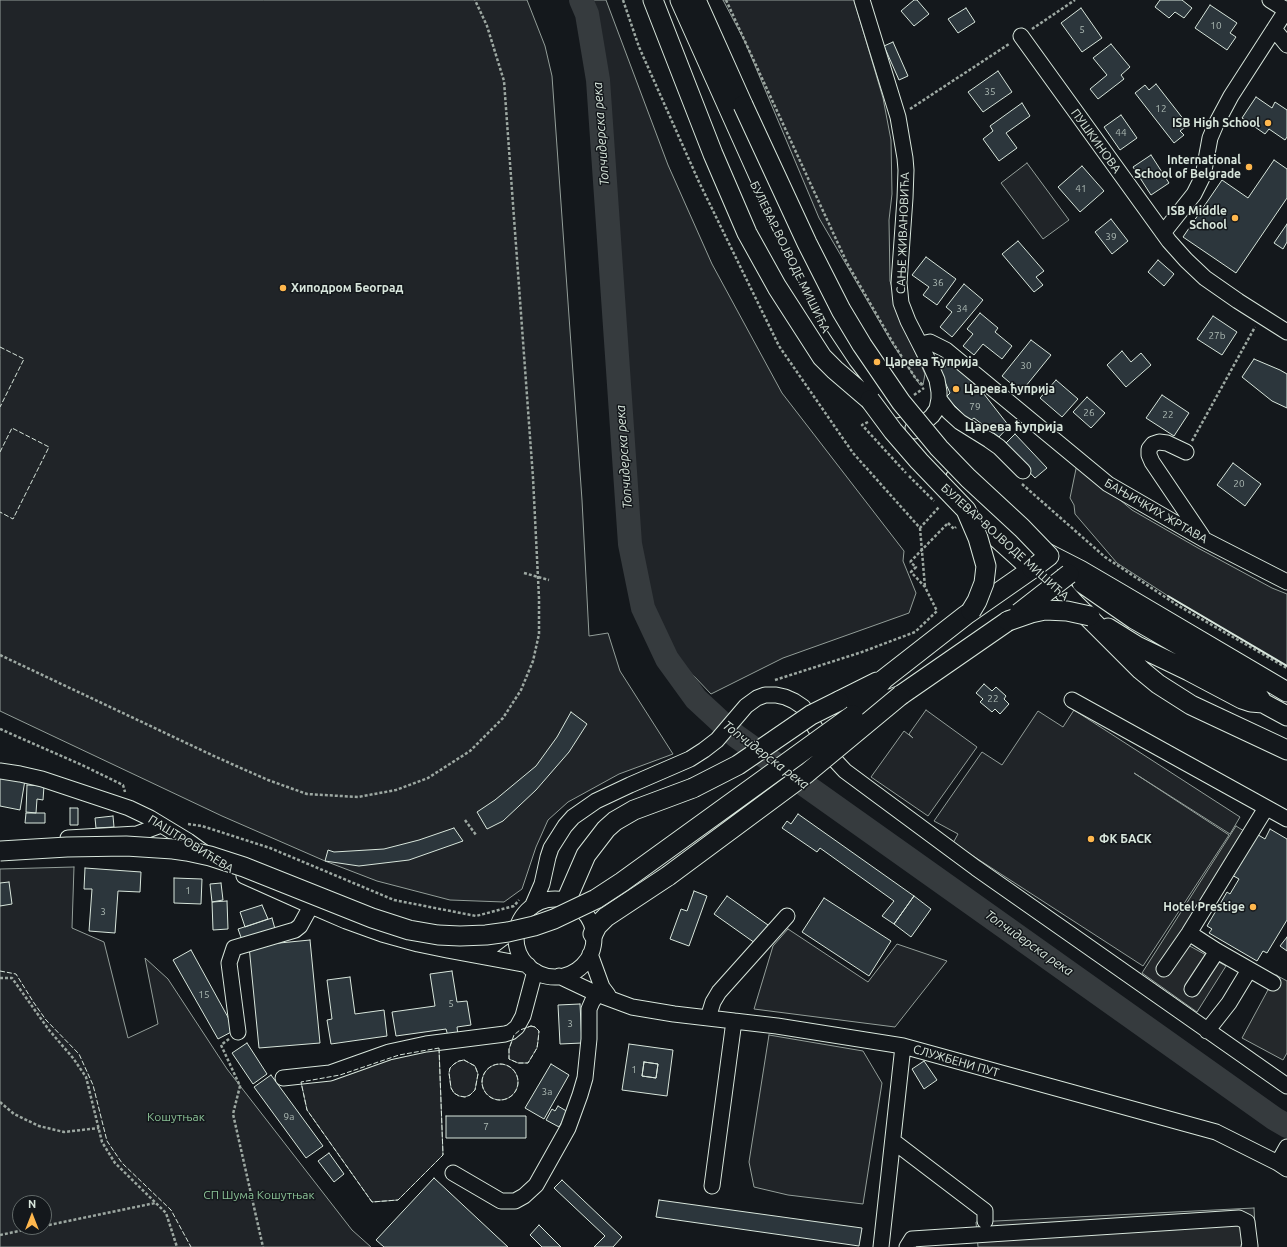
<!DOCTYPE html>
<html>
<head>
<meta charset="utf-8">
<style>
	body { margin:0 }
	#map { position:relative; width:1287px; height:1247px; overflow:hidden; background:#14181c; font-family:Ubuntu,sans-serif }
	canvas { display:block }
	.north { position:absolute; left:12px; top:1195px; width:40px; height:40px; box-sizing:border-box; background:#14181c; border:1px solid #626a69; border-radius:50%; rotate:0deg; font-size:11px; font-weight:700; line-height:16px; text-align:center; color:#d8e6dc }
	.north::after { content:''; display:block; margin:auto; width:14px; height:18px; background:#ffb74d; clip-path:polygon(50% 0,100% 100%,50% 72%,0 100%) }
</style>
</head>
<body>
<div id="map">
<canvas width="1287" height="1247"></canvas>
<div class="north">N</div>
</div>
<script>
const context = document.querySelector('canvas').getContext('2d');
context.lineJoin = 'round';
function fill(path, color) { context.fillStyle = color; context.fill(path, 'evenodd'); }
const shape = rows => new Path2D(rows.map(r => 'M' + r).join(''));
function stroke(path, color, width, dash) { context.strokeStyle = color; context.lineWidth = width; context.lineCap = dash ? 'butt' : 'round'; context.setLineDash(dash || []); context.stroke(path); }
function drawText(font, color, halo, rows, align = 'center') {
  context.font = font + ' Ubuntu,sans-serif'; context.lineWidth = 3; context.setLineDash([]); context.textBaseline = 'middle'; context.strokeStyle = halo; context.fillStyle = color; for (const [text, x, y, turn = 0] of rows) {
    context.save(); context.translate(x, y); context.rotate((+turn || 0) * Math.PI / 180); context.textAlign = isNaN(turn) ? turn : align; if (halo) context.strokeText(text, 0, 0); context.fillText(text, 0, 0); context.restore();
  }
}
const green = shape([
	[0,0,527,0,545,46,552,76,582,500,589,636,608,633,620,671,673,754,619,774,568,802,548,820,536,847,522,889,504,902,450,900,377,881,325,861,222,816,0,711,0,0],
	[588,0,606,0,668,165,712,264,782,393,904,551,903,561,916,593,909,613,783,658,711,694,655,635,632,494,620,285,600,37,593,13,588,0],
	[723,0,854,0,883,98,891,140,892,194,889,220,890,281,907,334,925,374,923,385,920,385,892,343,819,218,745,42,723,0],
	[1027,163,1069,220,1043,239,1001,183,1027,163],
	[1077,464,1132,510,1198,548,1272,588,1287,594,1287,666,1179,603,1117,563,1075,514,1074,505,1070,498,1077,464],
	[926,710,977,747,928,816,871,777,904,731,913,738,909,734,926,710],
	[1074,710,1240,817,1230,834,1134,773,1229,835,1143,966,953,843,958,834,934,821,982,752,1002,765,1038,711,1063,727,1074,710],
	[74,867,72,928,104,942,128,1038,158,1024,145,958,168,979,227,1069,352,1230,371,1247,0,1247,0,869,74,867],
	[20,1203,44,1203,44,1227,20,1227,20,1203],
	[788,929,868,982,897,944,947,961,895,1027,754,1009,773,946,788,929],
	[531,1026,535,1027,539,1031,538,1041,537,1048,528,1063,518,1063,509,1059,509,1049,514,1035,520,1030,531,1026],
	[769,1035,863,1051,882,1083,863,1204,788,1195,754,1187,749,1162,769,1035],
	[439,1048,443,1155,398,1200,372,1202,307,1110,301,1082,399,1055,439,1048],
	[464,1060,475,1066,478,1074,475,1090,470,1095,465,1097,459,1096,454,1093,451,1088,449,1073,450,1068,454,1064,459,1061,464,1060],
	'482 1082a18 18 0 1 1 36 0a18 18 0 1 1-36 0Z'
]);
fill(green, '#202428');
stroke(green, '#939e99', 1);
const parking = shape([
	[1236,826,1247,833,1177,939,1226,966,1197,1012,1142,973,1236,826],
	[1276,975,1287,981,1287,1053,1283,1060,1242,1038,1276,975],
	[1254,1208,1256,1247,978,1247,976,1222,1254,1208]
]);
fill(parking, '#24282b');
stroke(parking, '#939e99', 1);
stroke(shape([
	[581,0,587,14,598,80,630,544,643,608,667,659,696,699,736,736,1275,1119,1287,1126]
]), '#363b3e', 24);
const building = shape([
	[914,0,917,0,929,14,914,26,901,11,914,0],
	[1160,0,1182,0,1192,8,1184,18,1175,12,1169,18,1155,7,1160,0],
	[1210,5,1237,23,1230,33,1236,37,1227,50,1195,28,1210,5],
	[966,8,975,22,958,33,948,19,966,8],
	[1081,8,1102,38,1082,52,1061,23,1081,8],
	[893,42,908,76,899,80,884,46,893,42],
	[1111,44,1130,67,1121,75,1124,79,1098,99,1090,89,1107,75,1093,58,1111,44],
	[998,71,1012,92,983,112,968,92,998,71],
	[1156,84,1188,125,1180,131,1184,135,1174,143,1135,93,1145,85,1149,90,1156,84],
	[1256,97,1272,108,1275,102,1287,110,1287,137,1285,140,1269,129,1265,134,1242,118,1256,97],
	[1022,103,1030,116,1006,133,1017,148,999,161,983,139,993,131,990,126,1022,103],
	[1121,115,1137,138,1120,150,1104,127,1121,115],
	[1151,155,1169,183,1151,195,1133,167,1151,155],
	[1274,160,1287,169,1287,198,1236,273,1183,237,1222,180,1248,198,1274,160],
	[1082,166,1104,191,1080,212,1058,187,1082,166],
	[1111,219,1128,241,1112,254,1095,232,1111,219],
	[1287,224,1287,242,1283,249,1274,243,1287,224],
	[1018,241,1044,271,1036,277,1043,285,1034,292,1002,254,1018,241],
	[926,257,956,279,937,305,923,295,929,287,912,275,926,257],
	[1158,260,1174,274,1164,286,1148,272,1158,260],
	[964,284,983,300,952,337,940,327,952,312,946,307,964,284],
	[980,313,998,328,995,332,1012,346,1002,359,983,344,974,355,963,346,973,334,967,329,980,313],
	[1213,316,1237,332,1222,355,1197,339,1213,316],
	[1031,340,1051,355,1021,392,1002,376,1031,340],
	[1122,351,1131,362,1141,353,1151,365,1126,387,1107,365,1122,351],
	[1254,359,1280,370,1287,374,1287,408,1272,401,1242,377,1254,359],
	[950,362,980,389,1009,426,999,437,974,418,970,421,946,397,950,393,940,371,950,362],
	[1056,380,1078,399,1062,417,1040,398,1056,380],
	[1162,395,1189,413,1174,436,1146,418,1162,395],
	[1087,397,1105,413,1091,428,1073,412,1087,397],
	[1015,434,1047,468,1035,478,1004,445,1015,434],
	[1233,463,1261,484,1245,506,1217,485,1233,463],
	[984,684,992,691,996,687,1006,696,1004,699,1009,704,1000,714,995,709,992,712,980,702,983,699,976,693,984,684],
	[571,712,587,724,569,752,536,790,503,821,487,829,477,812,495,800,536,766,557,737,571,712],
	[0,775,25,780,20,810,0,806,0,775],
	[27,785,44,786,43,800,37,799,36,813,26,812,27,785],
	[70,808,78,808,78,825,70,825,70,808],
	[26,813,45,813,45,823,25,823,26,813],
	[798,814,914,896,894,924,882,916,894,901,820,848,817,852,782,828,787,821,791,824,798,814],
	[113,816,114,827,96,828,95,818,113,816],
	[454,828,463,841,409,860,359,866,325,861,328,850,334,852,384,849,419,840,454,828],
	[1270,829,1287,839,1287,920,1267,953,1263,951,1257,961,1209,933,1212,929,1207,926,1227,892,1230,894,1239,879,1230,874,1255,833,1265,839,1270,829],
	[85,868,141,872,140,892,118,891,115,933,89,931,92,889,84,889,85,868],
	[174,878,202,879,201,904,174,903,174,878],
	[9,882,12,904,0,906,0,883,9,882],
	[221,883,223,900,212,902,210,884,221,883],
	[694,891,707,896,689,946,670,939,681,909,687,911,694,891],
	[727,896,768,925,755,943,714,914,727,896],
	[914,896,931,909,911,937,894,924,914,896],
	[824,898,891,941,869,976,802,932,824,898],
	[227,901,228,929,213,930,212,902,227,901],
	[262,905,268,919,245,927,240,912,262,905],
	[272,918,275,929,242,940,238,929,272,918],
	[1287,937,1287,951,1280,946,1287,937],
	[310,940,320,1043,259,1048,249,946,310,940],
	[191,950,235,1030,218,1039,173,960,191,950],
	[452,971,457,1002,467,1001,471,1025,457,1027,458,1035,448,1036,446,1029,396,1036,392,1012,435,1006,430,974,452,971],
	[350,977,355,1014,384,1010,387,1036,331,1044,327,1020,332,1019,327,980,350,977],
	[580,1004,582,1043,560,1044,558,1005,580,1004],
	[247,1043,267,1074,253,1084,232,1053,247,1043],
	[629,1044,673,1050,667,1096,622,1090,629,1044],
	[644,1062,658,1064,656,1078,642,1076,644,1062],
	[924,1061,937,1080,924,1089,912,1069,924,1061],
	[644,1062,658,1064,656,1078,642,1076,644,1062],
	[551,1064,569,1075,544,1119,525,1108,551,1064],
	[271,1075,323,1146,306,1158,254,1087,271,1075],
	[558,1106,568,1112,559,1127,546,1120,552,1109,555,1111,558,1106],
	[446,1116,526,1116,526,1138,446,1138,446,1116],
	[329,1153,344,1174,334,1182,318,1161,329,1153],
	[434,1178,508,1247,384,1247,376,1240,434,1178],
	[562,1180,622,1237,613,1247,594,1247,605,1236,554,1188,562,1180],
	[659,1200,862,1228,859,1246,656,1217,659,1200],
	[539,1225,561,1247,542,1247,530,1235,539,1225]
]);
fill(building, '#2c363c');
stroke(building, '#d8e6dc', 1);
const minor = shape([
	[862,0,898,117,905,158,906,170,905,198,899,283,901,303,908,321,930,364,937,380,939,392,939,399,937,409,932,416,915,431,913,428],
	[1270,0,1286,10],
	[1274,29,1287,45],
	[1021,36,1169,241,1186,260,1205,278,1238,301,1287,332],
	[1163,233,1194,194,1203,176,1210,138,1216,124,1231,96,1287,9],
	[921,344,930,342,946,350,1108,484,1203,539,1287,582],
	[939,399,949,412,960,422,989,440,999,447,1023,471],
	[1186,452,1167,443,1159,442,1153,444,1149,449,1149,455,1152,462,1202,536],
	[1072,700,1287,819],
	[0,771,20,774,42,779,129,808,150,818,188,841,206,854],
	[68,838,137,834,161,825],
	[244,876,311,906,346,921,382,934,418,944,447,950,528,965],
	'516 938a39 39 0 1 1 78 0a39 39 0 1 1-78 0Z',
	[532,907,542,884,548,857,551,848,565,826,573,817,596,801,630,785,690,759,704,750,717,740,746,706,757,698,765,695,776,695,785,697,794,701,803,707,832,757,845,771,976,868,1287,1086],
	[1189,933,1217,951,1273,983],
	[470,950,481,950,492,946,512,931],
	[590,954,602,987,608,995],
	[1164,969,1189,933,1266,808],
	[559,976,597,994,632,1007,674,1014,777,1026,903,1046,1216,1132,1278,1163,1287,1169],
	[1192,989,1217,951],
	[708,1018,713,1002,719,992,787,916],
	[1207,1031,1229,1003,1249,970],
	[238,1032,229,963,234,948,295,930,300,926,311,906],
	[283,1078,330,1073,389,1052,426,1044,505,1034,511,1032,517,1027,523,1016,535,971],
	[893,1141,985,1211,985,1221],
	[1278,1163,1287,1147],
	[453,1173,501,1201,515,1201,524,1196,536,1185,568,1128,580,1095,585,1078,589,1039,589,1009,592,1002,602,987],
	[712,1186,734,1021],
	[881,1247,903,1046],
	[907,1247,912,1239,1239,1218,1247,1222,1250,1246,1249,1247]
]);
const major = shape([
	[653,0,713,154,747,233,777,287,822,357,835,370,870,400],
	[680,0,776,214,811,284,834,323,858,359,896,408],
	[696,0,743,105],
	[956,477,973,496,1010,530,1074,603,1141,670,1158,684,1191,705,1287,750],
	[966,510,1026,564],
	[1035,547,1080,570,1121,594,1287,692],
	[1082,583,1134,619,1250,686,1257,694,1263,703],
	[1108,628,1137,646,1189,671,1242,699,1251,702,1263,703,1287,716],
	[839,701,877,682],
	[885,701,901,695,1008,621],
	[853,715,884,679,966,615,1032,569],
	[566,901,586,855,606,829,615,821,634,810,693,788],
	[593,934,597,926,606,917,668,876]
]);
stroke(minor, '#d8e6dc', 17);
stroke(major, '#d8e6dc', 21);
stroke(shape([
	[623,0,639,47,699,182,779,346,853,453,920,528,939,507],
	[726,0,847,263,893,343,916,379,923,385],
	[1032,29,1075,0],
	[910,109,1009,44],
	[914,395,924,388],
	[868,422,862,425,906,473],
	[1192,441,1255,327],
	[909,476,934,501],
	[1022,484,1105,557,1177,605,1287,668],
	[948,523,954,529,956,527],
	[920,528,925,587],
	[524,573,549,580],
	[0,655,216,757,268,780,307,794,358,797,396,790,428,778,470,751,503,718,521,690,533,661,539,634,539,598,533,478,504,81,487,26,475,0],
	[775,680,862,652,915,632,937,611,925,587,911,572,916,567,910,562],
	[0,729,82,765,123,785,125,792],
	[465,820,476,835],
	[188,824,202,826,270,848,394,900,476,916,514,906,519,900],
	[0,978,12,978,49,1030,73,1058,86,1077,102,1142,115,1163,166,1213,177,1247],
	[229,1039,221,1045,240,1086,233,1114,263,1247],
	[0,1102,14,1114,39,1126,64,1132,99,1128],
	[44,1226,155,1203],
	[0,1235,38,1227]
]), '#9da8a2', 2.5, [3, 2]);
stroke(minor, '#14181c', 15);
stroke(major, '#14181c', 19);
const majorBridge = shape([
	[743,105,807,243,841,310,862,345,901,402,939,448,968,478,1022,528,1049,556,1032,569],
	[870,400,893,431,919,461,966,510,978,538,986,566,984,583,977,601,971,611],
	[1019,613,1069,574],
	[1008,621,1031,613,1045,610,1067,611,1090,616],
	[693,788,738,765,811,715,839,701],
	[0,851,67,847,126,846,173,849,187,851,210,856,244,867,372,918,409,930,438,935,460,936,486,935,508,932,534,926,554,919,596,899,622,882,853,715],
	[668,876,807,773,901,695]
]);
stroke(majorBridge, '#d8e6dc', 21, []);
stroke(shape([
	[910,562,948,523]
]), '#9da8a2', 2.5, [3, 2]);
stroke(majorBridge, '#14181c', 19);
stroke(shape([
	[0,347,24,359,0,407],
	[0,452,12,428,49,447,13,519,0,512],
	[0,971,16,974,34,1003,46,1020,79,1054,93,1085,107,1141,122,1163,171,1210,191,1247],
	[531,1026,535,1027,539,1031,538,1041,537,1048,528,1063,518,1063,509,1059,509,1049,514,1035,520,1030,531,1026],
	[439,1048,443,1155,398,1200,372,1202,307,1110,301,1082,340,1075,399,1055,439,1048],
	[464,1060,475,1066,478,1074,475,1090,470,1095,465,1097,459,1096,454,1093,451,1088,449,1073,450,1068,454,1064,459,1061,464,1060],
	'482 1082a18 18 0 1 1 36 0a18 18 0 1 1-36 0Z'
]), '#d8e6dc', 1, [5, 2]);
stroke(shape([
	[1168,596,1287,666]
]), '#d8e6dc', 2);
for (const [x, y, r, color] of [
	[1268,123,4,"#ffb74d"],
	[1249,167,4,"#ffb74d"],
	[1235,218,4,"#ffb74d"],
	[283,288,4,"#ffb74d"],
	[877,362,4,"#ffb74d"],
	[956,389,4,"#ffb74d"],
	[1091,839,4,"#ffb74d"],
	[1253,907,4,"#ffb74d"]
]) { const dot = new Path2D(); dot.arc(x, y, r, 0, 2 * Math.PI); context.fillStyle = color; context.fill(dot); stroke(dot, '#14181c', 1.5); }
drawText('10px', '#adbab4', null, [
	["10",1216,26],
	["5",1082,30],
	["35",990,92],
	["12",1161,109],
	["44",1121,133],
	["41",1081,189],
	["39",1111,237],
	["36",938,283],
	["34",962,309],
	["27b",1217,336],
	["30",1026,366],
	["79",975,407],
	["26",1089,413],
	["22",1168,415],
	["20",1239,484],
	["22",993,699],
	["1",188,891],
	["3",103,912],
	["15",204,995],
	["5",451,1004],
	["3",570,1024],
	["1",634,1070],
	["3a",547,1092],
	["9a",289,1117],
	["7",486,1127]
]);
drawText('bold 12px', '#d8e6dc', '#14181c', [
	["ISB High School",1260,123],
	["International",1241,160],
	["School of Belgrade",1241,174],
	["ISB Middle",1227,211],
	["School",1227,225],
	["Хиподром Београд",291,288,"left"],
	["Царева Ћуприја",885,362,"left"],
	["Царева ћуприја",964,389,"left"],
	["ФК БАСК",1099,839,"left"],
	["Hotel Prestige",1245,907]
], 'right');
drawText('12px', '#d8e6dc', '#14181c', [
	["ПУШКИНОВА",1096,141,54],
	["САЊЕ ЖИВАНОВИЋА",903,233,-88],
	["БУЛЕВАР ВОЈВОДЕ МИШИЋА",790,257,64],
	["БАЊИЧКИХ ЖРТАВА",1156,511,30],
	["БУЛЕВАР ВОЈВОДЕ МИШИЋА",1005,542,42],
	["ПАШТРОВИЋЕВА",191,844,32],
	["СЛУЖБЕНИ ПУТ",956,1061,16]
]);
drawText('12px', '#8ac095', '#14181c', [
	["Кошутњак",176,1117],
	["СП Шума Кошутњак",259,1195]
]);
drawText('italic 13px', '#d8e6dc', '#14181c', [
	["Топчидерска река",601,134,-94],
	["Топчидерска река",624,457,-94],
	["Топчидерска река",766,755,37],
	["Топчидерска река",1029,943,35]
]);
drawText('bold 13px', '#d8e6dc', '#14181c', [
	["Царева ћуприја",1014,427]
]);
</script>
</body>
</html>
